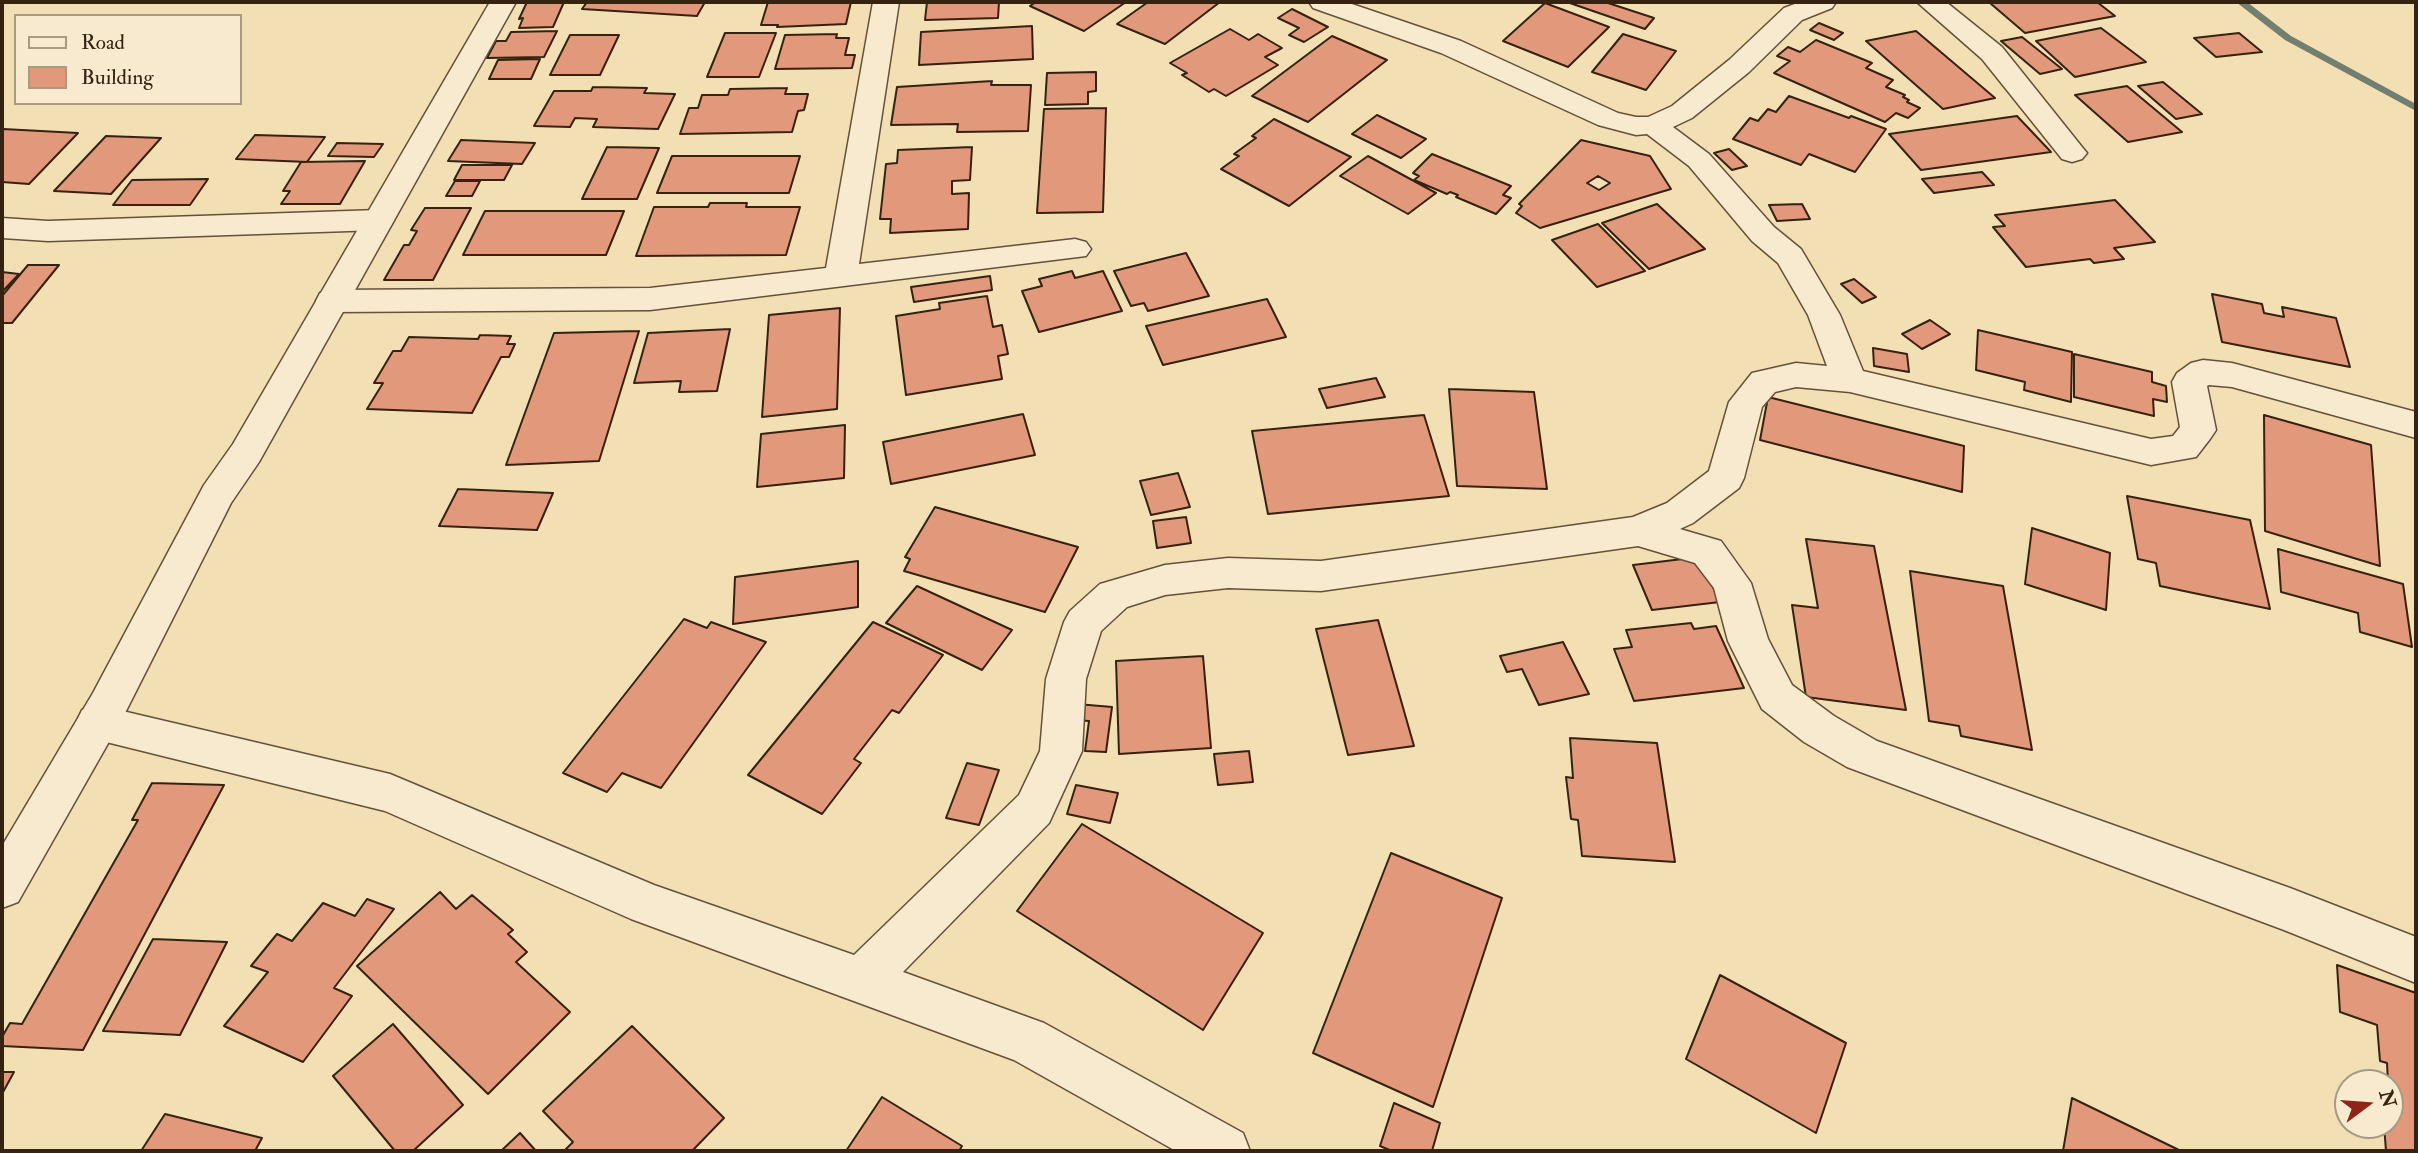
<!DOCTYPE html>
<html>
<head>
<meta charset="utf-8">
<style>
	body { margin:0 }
	#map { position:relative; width:2418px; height:1153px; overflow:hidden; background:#f3dfb4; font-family:"IM FELL Double Pica",serif }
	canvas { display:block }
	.frame { position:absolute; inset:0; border:4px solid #352211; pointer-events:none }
	.legend { position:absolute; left:14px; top:14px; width:228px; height:91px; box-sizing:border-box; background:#f7eace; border:2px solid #a99a82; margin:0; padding:9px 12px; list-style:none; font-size:21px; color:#352211 }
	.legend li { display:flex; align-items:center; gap:14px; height:35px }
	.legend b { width:35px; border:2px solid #a99a82 }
	.north { position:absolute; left:2334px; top:1069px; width:70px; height:70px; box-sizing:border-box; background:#f7eace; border:2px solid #a99a82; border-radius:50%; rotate:74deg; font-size:19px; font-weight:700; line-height:28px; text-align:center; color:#352211 }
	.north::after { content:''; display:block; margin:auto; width:24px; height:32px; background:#8f2418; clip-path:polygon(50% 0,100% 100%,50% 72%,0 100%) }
</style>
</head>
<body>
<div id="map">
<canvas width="2418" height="1153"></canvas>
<div class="frame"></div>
<ul class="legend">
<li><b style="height:9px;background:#f7eace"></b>Road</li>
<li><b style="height:19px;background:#e2987b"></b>Building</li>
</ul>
<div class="north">N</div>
</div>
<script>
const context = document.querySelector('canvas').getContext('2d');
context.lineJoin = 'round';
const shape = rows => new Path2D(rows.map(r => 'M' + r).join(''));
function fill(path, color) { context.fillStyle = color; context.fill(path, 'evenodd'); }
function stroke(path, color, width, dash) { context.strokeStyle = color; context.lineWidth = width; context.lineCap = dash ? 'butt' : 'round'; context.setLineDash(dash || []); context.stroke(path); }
fill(shape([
	[2236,2,2247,2,2291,36,2416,104,2416,111,2285,40,2236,2]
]), '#727e70');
const building = shape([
	[527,2,564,2,553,27,519,28,523,18,519,19,527,2],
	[587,2,705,2,697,16,582,9,587,2],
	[768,2,851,2,846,24,777,27,778,25,761,25,768,2],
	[927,2,999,2,998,18,925,20,927,2],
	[1036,2,1126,2,1084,31,1030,6,1036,2],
	[1148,2,1220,2,1165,44,1117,24,1148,2],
	[1567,2,1605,2,1654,18,1645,29,1567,2],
	[1996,2,2097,2,2115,16,2025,33,1990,3,1996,2],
	[1545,3,1609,27,1568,67,1503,41,1545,3],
	[1292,9,1328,27,1304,42,1289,35,1299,28,1278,18,1292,9],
	[1819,23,1843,33,1834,40,1810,30,1819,23],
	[1032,26,1033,59,919,65,921,32,1032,26],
	[2101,28,2146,62,2075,77,2036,41,2101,28],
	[1230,29,1249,40,1258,34,1282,48,1265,57,1278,65,1226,96,1214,89,1209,92,1182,75,1187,73,1170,63,1230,29],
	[557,31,544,57,487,58,496,41,506,41,511,32,557,31],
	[1916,31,1995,98,1943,109,1866,41,1916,31],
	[725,33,776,33,759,77,707,77,725,33],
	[2239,33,2262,52,2216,57,2194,38,2239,33],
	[837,34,836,38,849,38,845,55,855,55,852,68,775,69,785,35,837,34],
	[1623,34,1676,51,1646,90,1592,72,1623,34],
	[570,35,619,35,600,75,550,75,570,35],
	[1332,36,1387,60,1308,122,1252,96,1332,36],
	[2022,37,2062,69,2040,74,2001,41,2022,37],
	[1816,40,1872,63,1866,68,1893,80,1886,87,1905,95,1903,97,1909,100,1907,102,1920,108,1908,118,1896,113,1885,122,1774,73,1790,61,1777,56,1788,47,1800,52,1816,40],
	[540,59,531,79,489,79,498,60,540,59],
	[1096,72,1096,91,1088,92,1088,104,1045,105,1047,73,1096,72],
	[992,81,991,85,1031,85,1028,131,957,132,958,124,891,125,897,87,992,81],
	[2163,82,2202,114,2176,119,2138,86,2163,82],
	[2127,86,2182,132,2128,142,2075,95,2127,86],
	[593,87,647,88,644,93,675,94,658,129,593,127,597,119,575,118,570,127,534,126,554,91,591,91,593,87],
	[787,88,785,94,808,94,804,110,798,111,792,132,680,134,689,108,698,108,702,95,728,95,730,89,787,88],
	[1789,96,1849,118,1851,116,1886,129,1855,172,1809,154,1801,165,1733,139,1750,118,1758,121,1768,109,1776,112,1789,96],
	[1106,108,1103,212,1037,213,1044,109,1106,108],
	[1377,115,1426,139,1401,158,1352,134,1377,115],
	[2017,116,2051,152,1921,170,1889,134,2017,116],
	[1274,119,1351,157,1289,206,1221,169,1239,156,1234,154,1256,138,1252,136,1274,119],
	[3,129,78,133,29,184,2,182,3,129],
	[255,135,325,137,307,162,236,159,255,135],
	[106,136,161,138,111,194,54,191,106,136],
	[461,140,535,143,522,164,448,161,461,140],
	[1581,140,1650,156,1671,189,1540,228,1516,213,1522,206,1519,204,1581,140],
	[1598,176,1610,183,1599,190,1587,183,1598,176],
	[337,143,383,144,374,157,328,156,337,143],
	[607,147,659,148,637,199,582,199,607,147],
	[972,147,970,180,952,181,952,194,969,193,968,229,890,233,891,219,880,219,886,164,897,163,898,150,972,147],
	[1729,149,1747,166,1732,170,1714,153,1729,149],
	[1432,154,1511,186,1503,195,1511,198,1496,214,1456,197,1458,195,1450,192,1447,194,1414,180,1419,176,1413,173,1432,154],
	[672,156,800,156,789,193,657,193,672,156],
	[1368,156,1436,193,1408,214,1340,176,1368,156],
	[365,161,340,204,281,204,290,191,283,191,301,162,365,161],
	[462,165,512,165,504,180,454,180,462,165],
	[1982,172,1994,185,1934,193,1922,179,1982,172],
	[208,179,190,205,113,205,132,180,208,179],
	[455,181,480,181,472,196,446,196,455,181],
	[2115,200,2155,242,2114,248,2124,259,2094,263,2090,259,2026,267,1993,227,2005,226,1995,215,2115,200],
	[710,203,747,203,746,207,800,207,786,255,636,256,654,207,708,207,710,203],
	[1657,204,1705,249,1649,269,1602,223,1657,204],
	[1802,204,1810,219,1777,221,1769,205,1802,204],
	[425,208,471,208,433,280,384,280,404,245,409,245,417,231,411,230,425,208],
	[485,211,624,211,606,255,463,255,485,211],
	[1598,224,1645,271,1597,287,1552,240,1598,224],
	[1186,253,1209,296,1148,311,1144,303,1131,306,1114,271,1186,253],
	[28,265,59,265,12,323,2,323,2,296,28,265],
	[1072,271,1075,278,1103,271,1122,311,1039,332,1022,291,1042,286,1039,279,1072,271],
	[2,272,19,274,2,292,2,272],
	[990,276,992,290,914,302,911,287,990,276],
	[1854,279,1876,297,1862,303,1841,284,1854,279],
	[2212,294,2262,304,2264,313,2284,317,2282,307,2336,318,2350,367,2222,342,2212,294],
	[987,296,993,327,1002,325,1008,354,998,356,1002,379,906,395,896,316,940,309,939,303,987,296],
	[1267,299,1286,337,1163,365,1146,326,1267,299],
	[840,308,837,409,762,417,769,315,840,308],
	[1930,320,1950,334,1922,349,1902,334,1930,320],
	[730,329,717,391,679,392,681,381,634,383,648,333,730,329],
	[1978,330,2072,352,2071,402,2024,390,2025,382,1976,370,1978,330],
	[639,331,599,461,506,465,554,333,639,331],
	[480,335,511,336,507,344,515,344,509,357,501,357,472,413,367,409,383,383,374,383,393,351,401,351,409,337,478,339,480,335],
	[1873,348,1907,354,1909,372,1874,366,1873,348],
	[2074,354,2152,372,2152,382,2166,386,2167,402,2153,399,2154,416,2074,397,2074,354],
	[1376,378,1385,397,1327,408,1319,389,1376,378],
	[1449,389,1534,392,1547,489,1457,486,1449,389],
	[1768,397,1964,446,1962,492,1760,440,1768,397],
	[1023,414,1035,455,891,484,883,442,1023,414],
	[1424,415,1449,496,1268,514,1252,431,1424,415],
	[2264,415,2371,445,2380,566,2265,531,2264,415],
	[845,425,844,478,757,487,761,434,845,425],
	[1178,473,1190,507,1151,515,1140,481,1178,473],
	[458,489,553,493,537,530,439,526,458,489],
	[2127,496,2250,520,2270,609,2160,586,2156,563,2138,559,2127,496],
	[935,507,1078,547,1045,612,904,571,910,559,905,557,935,507],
	[1186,517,1191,543,1157,548,1153,521,1186,517],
	[2032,528,2110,553,2106,610,2025,584,2032,528],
	[1806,539,1874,546,1906,710,1806,697,1792,605,1818,608,1806,539],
	[2278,549,2403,584,2412,647,2360,632,2358,613,2281,592,2278,549],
	[1699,557,1720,602,1652,610,1633,565,1699,557],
	[858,561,858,607,733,624,735,577,858,561],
	[1910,571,2003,586,2032,750,1961,736,1959,726,1929,721,1910,571],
	[917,586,1012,630,982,670,886,623,917,586],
	[684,619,707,628,711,622,766,642,661,788,622,773,607,792,563,773,684,619],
	[1378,620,1414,746,1348,755,1316,629,1378,620],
	[873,622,943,655,899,713,892,710,854,759,861,763,822,814,748,775,873,622],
	[1691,623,1694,629,1716,626,1744,688,1634,701,1614,649,1632,647,1626,630,1691,623],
	[1563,642,1589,694,1539,705,1522,669,1507,672,1500,656,1563,642],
	[1203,656,1211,748,1119,754,1116,661,1203,656],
	[1077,704,1112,707,1106,752,1085,751,1089,721,1075,720,1077,704],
	[1570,738,1657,743,1675,862,1582,856,1578,820,1571,819,1566,777,1573,778,1570,738],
	[1249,751,1253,782,1218,785,1214,754,1249,751],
	[967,763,999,770,979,825,946,818,967,763],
	[152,783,224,785,83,1050,2,1046,2,1037,10,1023,22,1024,138,820,132,820,152,783],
	[1076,785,1118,793,1110,823,1067,814,1076,785],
	[1082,824,1263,933,1203,1030,1017,911,1082,824],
	[1391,853,1502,898,1433,1107,1313,1053,1391,853],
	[440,892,456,909,472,895,513,930,508,934,527,952,516,962,570,1012,488,1094,357,966,440,892],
	[367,899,394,909,334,988,352,996,303,1062,224,1026,268,972,251,966,277,934,292,941,323,903,355,916,367,899],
	[153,939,227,942,180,1035,103,1031,153,939],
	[2337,965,2416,993,2416,1151,2386,1151,2384,1125,2390,1125,2387,1063,2380,1061,2377,1025,2340,1012,2337,965],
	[1720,975,1846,1043,1816,1133,1686,1059,1720,975],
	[393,1024,463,1105,413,1151,395,1151,333,1076,393,1024],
	[632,1026,724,1118,692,1151,564,1151,573,1142,543,1111,632,1026],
	[2,1072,14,1072,2,1094,2,1072],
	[882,1097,962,1146,959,1151,846,1151,882,1097],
	[2072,1098,2181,1151,2063,1151,2072,1098],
	[1394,1103,1440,1123,1432,1151,1392,1151,1380,1146,1394,1103],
	[165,1114,262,1138,255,1151,141,1151,165,1114],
	[520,1133,536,1151,501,1151,520,1133]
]);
fill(building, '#e2987b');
stroke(building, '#352211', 2);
const minor = shape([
	[873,2,899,2,859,264,1075,239,1086,242,1091,249,1086,256,650,310,332,312,320,309,316,301,320,293,332,290,650,288,826,268,873,2],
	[1309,2,1346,2,1461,41,1618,113,1636,117,1648,117,1672,106,1729,60,1784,8,1800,2,1836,2,1832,8,1802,20,1749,72,1692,118,1673,127,1709,154,1774,227,1801,249,1840,315,1863,371,2151,439,2173,436,2180,427,2172,382,2177,373,2191,363,2203,360,2232,363,2416,412,2416,438,2232,387,2209,385,2207,386,2216,430,2210,439,2196,457,2151,465,1850,392,1796,387,1775,392,1762,407,1744,478,1739,488,1693,523,1680,529,1721,541,1751,583,1768,639,1792,685,1834,716,1877,741,2290,888,2416,937,2416,983,2284,930,1847,767,1804,742,1762,709,1728,641,1714,588,1695,563,1638,546,1321,591,1228,588,1165,595,1127,607,1101,631,1086,679,1082,751,1049,823,903,972,1044,1023,1243,1133,1250,1151,1176,1151,1014,1060,631,919,385,811,82,736,76,723,82,710,97,705,390,774,654,885,854,955,1019,795,1040,751,1046,679,1064,622,1070,611,1100,584,1165,565,1228,558,1321,561,1633,517,1667,503,1709,471,1729,402,1752,373,1796,363,1827,366,1808,315,1778,263,1752,241,1689,166,1647,134,1636,135,1598,125,1441,53,1313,8,1309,2],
	[1917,2,1946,2,2002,47,2082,147,2087,153,2082,159,2072,162,2062,159,1982,59,1917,2],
	[379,210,390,213,394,220,390,227,379,230,48,241,2,238,2,218,48,221,379,210]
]);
const tertiary = shape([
	[490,2,516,2,259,462,231,503,123,717,18,902,2,908,2,846,93,693,204,485,233,444,490,2]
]);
stroke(minor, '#64513a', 3);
stroke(tertiary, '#64513a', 3);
fill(minor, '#f7eace');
fill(tertiary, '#f7eace');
</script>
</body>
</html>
